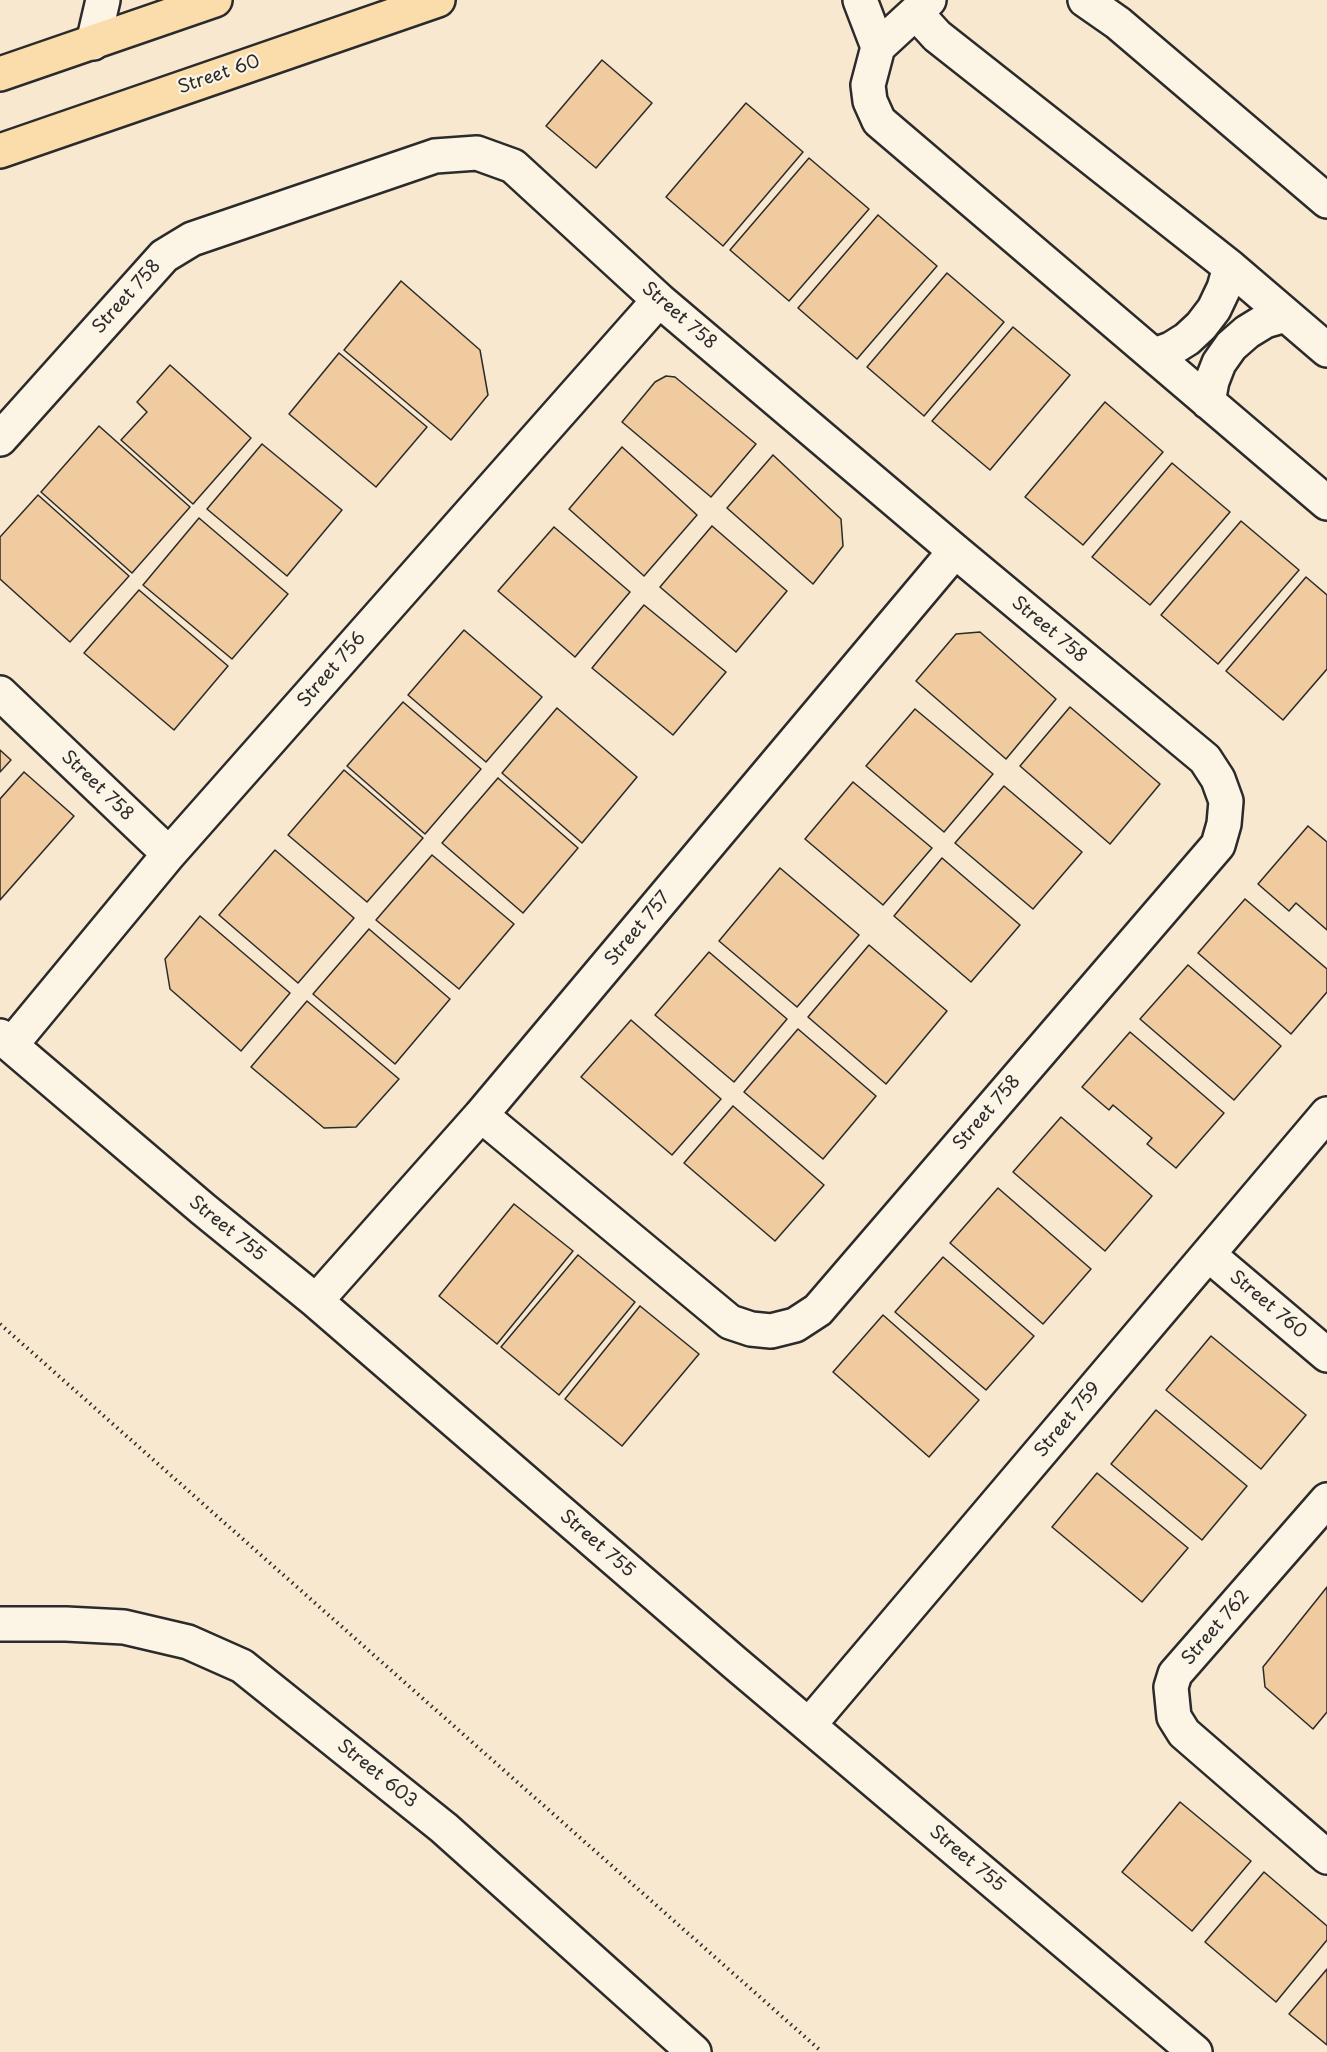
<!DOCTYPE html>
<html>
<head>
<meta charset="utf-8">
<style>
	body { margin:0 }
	canvas { display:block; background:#f8e8d0 }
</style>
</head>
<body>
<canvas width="1327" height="2052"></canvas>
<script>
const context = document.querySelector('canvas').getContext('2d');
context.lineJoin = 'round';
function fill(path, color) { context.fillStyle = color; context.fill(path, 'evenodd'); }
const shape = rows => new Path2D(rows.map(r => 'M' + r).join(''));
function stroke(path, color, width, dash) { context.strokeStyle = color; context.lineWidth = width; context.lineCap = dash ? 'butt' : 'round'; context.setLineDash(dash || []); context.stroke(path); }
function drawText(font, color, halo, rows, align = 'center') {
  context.font = font + ' "Playpen Sans",sans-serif'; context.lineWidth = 4.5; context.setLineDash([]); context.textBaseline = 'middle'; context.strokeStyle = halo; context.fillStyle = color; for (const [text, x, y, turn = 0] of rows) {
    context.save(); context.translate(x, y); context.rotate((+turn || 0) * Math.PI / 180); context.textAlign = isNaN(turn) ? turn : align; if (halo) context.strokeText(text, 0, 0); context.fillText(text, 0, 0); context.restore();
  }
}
const building = shape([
	[602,60,652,103,596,168,546,126,602,60],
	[746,103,803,152,723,246,666,197,746,103],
	[809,158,869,209,789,301,730,250,809,158],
	[878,215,937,266,857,359,798,308,878,215],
	[947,273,1004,322,924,416,867,367,947,273],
	[401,281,480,350,488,395,451,440,344,350,401,281],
	[1013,327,1070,375,990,470,932,421,1013,327],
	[339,353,427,427,376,487,289,414,339,353],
	[170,365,251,438,193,504,121,440,147,412,137,402,170,365],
	[666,376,675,377,756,444,711,497,622,422,655,382,666,376],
	[1105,402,1163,452,1083,545,1025,497,1105,402],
	[99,426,190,507,132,573,41,492,99,426],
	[262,444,342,510,287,576,207,509,262,444],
	[622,447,697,515,644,576,569,509,622,447],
	[773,455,841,519,843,546,813,584,727,508,773,455],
	[1172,463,1230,512,1150,605,1092,557,1172,463],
	[38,495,129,576,70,642,0,579,0,537,38,495],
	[199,518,288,594,232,659,143,585,199,518],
	[1241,521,1299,570,1218,664,1161,615,1241,521],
	[712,526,787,591,736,652,660,587,712,526],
	[554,527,630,592,575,657,498,591,554,527],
	[1306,577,1327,595,1327,669,1283,720,1226,671,1306,577],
	[139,590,228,666,174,730,84,653,139,590],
	[644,605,726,672,673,735,592,668,644,605],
	[464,630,542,697,486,762,408,695,464,630],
	[980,632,1056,699,1006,759,916,681,956,634,980,632],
	[403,702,481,769,425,834,347,766,403,702],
	[1070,707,1160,784,1110,844,1020,766,1070,707],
	[557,708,637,777,582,843,502,773,557,708],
	[915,709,993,774,944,832,866,766,915,709],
	[0,750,11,760,0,772,0,750],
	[344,770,423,838,367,902,288,835,344,770],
	[24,772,74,816,0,900,0,799,24,772],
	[498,778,578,848,523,913,442,843,498,778],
	[853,782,932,848,883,905,805,839,853,782],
	[1004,786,1082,852,1033,909,955,843,1004,786],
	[1308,826,1327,842,1327,930,1296,903,1289,911,1258,884,1308,826],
	[275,850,354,918,298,983,219,915,275,850],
	[432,855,514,924,459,989,376,920,432,855],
	[942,858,1020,925,971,982,894,916,942,858],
	[780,868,859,935,797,1007,719,941,780,868],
	[1245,899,1327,969,1327,992,1291,1034,1198,953,1245,899],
	[200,916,290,993,241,1051,170,989,165,959,200,916],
	[369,929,450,999,395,1064,313,994,369,929],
	[869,945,947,1011,886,1084,808,1017,869,945],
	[709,952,787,1019,734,1082,655,1015,709,952],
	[1188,965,1281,1046,1234,1100,1140,1019,1188,965],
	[307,1001,399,1079,356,1127,324,1128,251,1067,307,1001],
	[631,1020,721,1099,672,1155,581,1077,631,1020],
	[798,1029,876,1096,823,1159,744,1092,798,1029],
	[1130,1032,1224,1113,1176,1168,1147,1144,1152,1138,1113,1105,1109,1110,1082,1087,1130,1032],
	[733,1106,824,1185,775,1241,684,1163,733,1106],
	[1061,1117,1152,1196,1105,1251,1013,1172,1061,1117],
	[998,1188,1091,1269,1043,1324,950,1243,998,1188],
	[514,1204,573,1251,497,1344,439,1296,514,1204],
	[578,1255,635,1302,559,1395,501,1347,578,1255],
	[943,1257,1034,1336,986,1390,895,1312,943,1257],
	[640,1306,699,1354,622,1446,565,1399,640,1306],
	[883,1315,979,1400,929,1457,833,1372,883,1315],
	[1211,1336,1306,1415,1261,1469,1166,1390,1211,1336],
	[1156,1410,1247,1486,1202,1540,1111,1464,1156,1410],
	[1097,1473,1188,1548,1142,1602,1052,1527,1097,1473],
	[1327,1587,1327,1712,1313,1729,1265,1687,1263,1667,1327,1587],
	[1180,1802,1251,1861,1192,1931,1122,1872,1180,1802],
	[1264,1872,1327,1926,1327,1940,1276,2002,1205,1942,1264,1872],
	[1327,1969,1327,2045,1289,2014,1327,1969]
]);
fill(building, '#efcb9f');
stroke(building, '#2b2b2b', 1.5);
const minor = shape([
	[860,0,878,47],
	[929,0,878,47,868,85,870,101,879,121,1327,503],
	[1085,0,1118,23,1327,201],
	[916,13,937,36,1230,267,1327,350],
	[93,43,103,0],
	[1154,355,1171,349,1187,339,1201,326,1214,309,1224,288,1230,267],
	[1208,402,1212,381,1219,363,1231,346,1247,332,1265,321,1286,315],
	[0,439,164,256,192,239,435,156,477,153,513,166,659,300,955,551,1205,759,1218,779,1226,801,1224,824,1218,845,818,1310,795,1325,771,1331,751,1329,730,1322,481,1115],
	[0,693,169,854],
	[0,1036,203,1209,316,1301,735,1663,1195,2052],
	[11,1045,169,854,659,300],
	[1209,1255,1327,1355],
	[316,1301,481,1115,955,551],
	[1327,1500,1175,1674,1171,1687,1174,1717,1184,1733,1327,1857],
	[0,1624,66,1624,124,1627,188,1642,242,1666,444,1828,694,2052],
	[809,1725,1327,1114]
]);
const major = shape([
	[0,74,215,0],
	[0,151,438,0]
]);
stroke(minor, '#2b2b2b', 38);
stroke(major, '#2b2b2b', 38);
stroke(shape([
	[0,1324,822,2052]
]), '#2b2b2b', 4, [1.5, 4.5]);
stroke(minor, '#fcf5e5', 33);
stroke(major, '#faddab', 33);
drawText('18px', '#2b2b2b', '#fcf5e5', [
	["Street 60",219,75,-19],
	["Street 758",127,297,-48],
	["Street 758",679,316,41],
	["Street 758",1049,630,40],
	["Street 756",332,670,-49],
	["Street 758",97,786,44],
	["Street 757",638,929,-50],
	["Street 758",987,1113,-49],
	["Street 755",227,1229,39],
	["Street 760",1268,1305,40],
	["Street 759",1068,1420,-50],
	["Street 755",597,1544,41],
	["Street 762",1216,1628,-49],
	["Street 603",377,1774,39],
	["Street 755",967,1859,40]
]);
</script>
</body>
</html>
